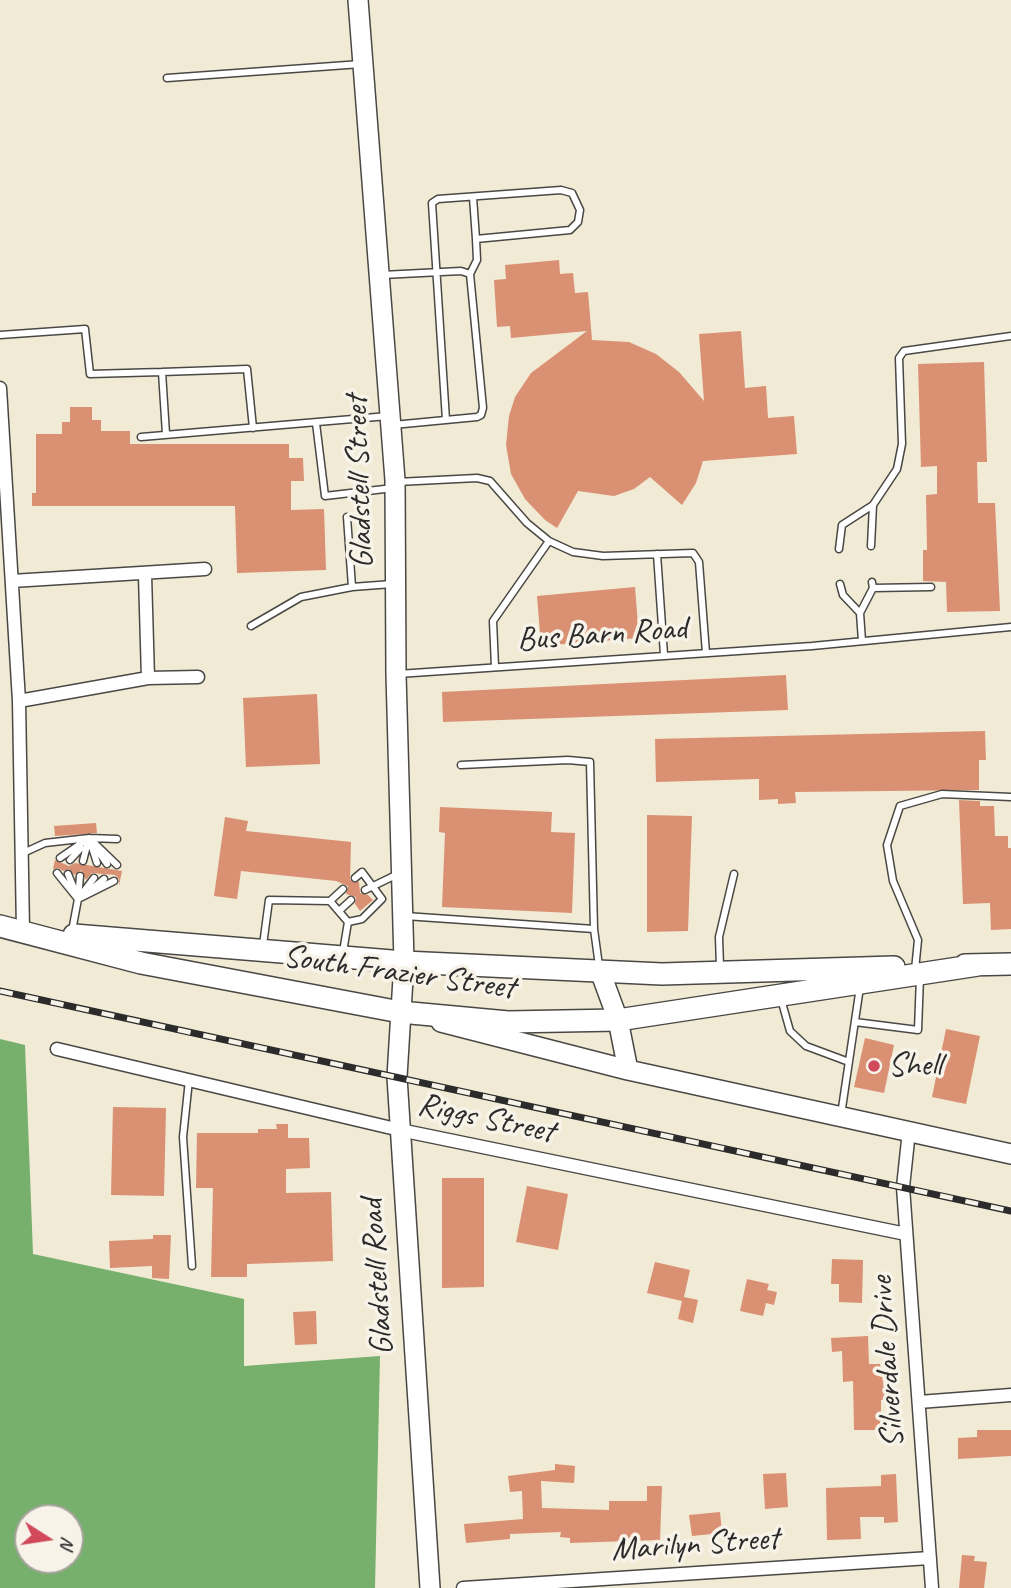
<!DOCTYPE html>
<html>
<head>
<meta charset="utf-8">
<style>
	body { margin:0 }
	#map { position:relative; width:1011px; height:1588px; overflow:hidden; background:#f1ead5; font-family:Caveat,sans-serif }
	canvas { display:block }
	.north { position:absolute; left:14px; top:1504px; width:70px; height:70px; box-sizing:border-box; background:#f7f3e8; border:2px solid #a5a39c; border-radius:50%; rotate:102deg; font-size:19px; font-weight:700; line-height:28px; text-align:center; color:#2b2b2b }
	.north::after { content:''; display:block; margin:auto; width:24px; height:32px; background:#d1495b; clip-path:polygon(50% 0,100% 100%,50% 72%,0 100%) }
</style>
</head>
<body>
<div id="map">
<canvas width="1011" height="1588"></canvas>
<div class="north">N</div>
</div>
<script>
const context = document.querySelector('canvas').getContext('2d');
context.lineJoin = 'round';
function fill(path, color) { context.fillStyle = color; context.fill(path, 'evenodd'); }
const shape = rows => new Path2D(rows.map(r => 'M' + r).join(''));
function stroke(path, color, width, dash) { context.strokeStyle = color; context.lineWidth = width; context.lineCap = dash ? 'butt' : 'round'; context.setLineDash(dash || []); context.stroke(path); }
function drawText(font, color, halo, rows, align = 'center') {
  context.font = font + ' Caveat,sans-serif'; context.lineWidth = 7; context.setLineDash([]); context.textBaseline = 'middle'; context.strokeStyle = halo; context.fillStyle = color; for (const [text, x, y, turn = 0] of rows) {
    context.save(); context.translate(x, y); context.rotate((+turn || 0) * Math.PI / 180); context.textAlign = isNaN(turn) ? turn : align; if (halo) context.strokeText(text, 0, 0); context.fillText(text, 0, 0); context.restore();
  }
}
fill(shape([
	[0,1039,25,1045,33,1254,244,1299,244,1366,380,1356,375,1588,0,1588],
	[28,1518,70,1518,70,1560,28,1560]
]), '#77af6d');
fill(shape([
	[559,260,560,274,573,273,575,293,588,292,592,340,629,342,656,354,679,372,704,401,699,334,741,331,745,388,766,386,768,418,794,416,797,454,703,461,696,483,682,505,650,477,634,489,614,496,578,491,557,528,545,520,525,499,511,474,506,445,509,416,515,397,531,373,587,331,511,338,510,326,497,327,494,280,506,279,505,265],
	[984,362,987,462,977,462,978,503,995,503,1000,611,947,612,946,582,923,581,923,550,927,550,926,495,937,494,937,466,921,467,918,364],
	[70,407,92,407,92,420,101,420,101,431,130,431,130,444,289,444,289,458,303,458,304,481,291,481,291,510,324,509,326,570,237,573,235,506,32,506,32,493,36,493,36,434,62,434,62,422,70,422],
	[635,587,639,638,541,646,537,596],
	[786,675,788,710,443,722,442,692],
	[317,694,320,764,246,767,243,698],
	[985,731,986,760,979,760,979,790,795,792,796,803,778,804,778,799,759,800,759,779,656,782,655,739],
	[959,800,980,801,980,806,994,806,995,836,1008,836,1008,848,1011,848,1011,929,991,930,990,903,963,904],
	[440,807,552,812,551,832,575,833,572,913,442,907,445,833,439,832],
	[647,815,692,816,688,931,647,932],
	[225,817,248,821,246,831,351,842,350,880,359,882,360,893,368,895,373,900,360,911,355,904,356,897,346,894,348,886,336,881,241,871,237,899,214,896],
	[96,823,97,833,55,836,54,826],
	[55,860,69,866,75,863,122,871,119,886,119,879,115,875,92,873,86,880,81,870,74,875,69,869,63,871,58,868,53,869],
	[946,1029,980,1036,966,1104,932,1097],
	[865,1038,894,1045,884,1093,854,1087],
	[113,1107,166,1108,164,1196,111,1195],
	[276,1124,288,1124,288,1138,309,1138,310,1168,286,1169,286,1193,331,1192,333,1261,247,1264,247,1277,211,1277,213,1188,196,1188,197,1133,258,1133,258,1129,277,1129],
	[442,1178,484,1178,484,1287,442,1288],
	[527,1186,568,1194,558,1250,516,1242],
	[153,1235,171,1235,169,1279,152,1278,152,1266,110,1268,109,1241,153,1239],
	[832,1259,863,1260,862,1303,839,1302,839,1284,831,1284],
	[655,1262,690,1270,684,1297,698,1300,693,1323,678,1319,682,1301,647,1293],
	[747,1279,769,1284,767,1290,777,1292,774,1305,766,1303,763,1316,740,1311],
	[316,1311,317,1344,295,1345,293,1312],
	[868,1336,869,1364,880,1364,886,1400,881,1400,881,1430,854,1430,853,1381,843,1382,842,1351,832,1352,831,1338],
	[977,1430,1011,1430,1011,1456,958,1459,958,1438,977,1437],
	[555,1464,575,1466,574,1483,541,1481,542,1508,609,1510,609,1501,647,1501,647,1486,662,1486,660,1540,570,1543,570,1538,560,1537,561,1532,510,1534,510,1539,466,1543,464,1524,523,1519,522,1491,510,1492,508,1476,555,1470],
	[786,1473,788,1507,765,1509,763,1474],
	[896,1474,898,1522,884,1523,884,1517,860,1517,861,1539,827,1540,826,1488,881,1486,881,1475],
	[720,1512,722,1533,692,1536,689,1515],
	[962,1555,975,1556,974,1561,987,1562,984,1588,959,1588]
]), '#da9072');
const lane = shape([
	[167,78,361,64],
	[473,197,476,239],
	[382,275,461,271,470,274],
	[0,335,85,329,90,374,162,372,166,434],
	[162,372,247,369,253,428],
	[316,423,325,496,393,488],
	[393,425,477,417,481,415,483,408,470,274,477,260,476,239,570,230,578,222,580,210,572,193,561,190,438,199,432,203,446,420],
	[141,437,388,416],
	[397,482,477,478,490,481,527,523,549,541,573,552,603,556,693,553,699,562,706,653],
	[347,517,352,587,392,584],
	[871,546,873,505],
	[839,549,842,525,873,505,897,469,902,444,899,358,904,351,1011,336],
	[657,554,664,655],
	[840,584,843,595,860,613,862,641],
	[873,588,931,587],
	[860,613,873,588,872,582],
	[251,626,301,597,352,587],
	[495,667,493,621,549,541],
	[398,674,812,646,1011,627],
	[461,765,568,760,590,762,594,929],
	[98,851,107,864],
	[21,854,45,843,89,838,117,839],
	[60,858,89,838,117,865],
	[70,860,81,848],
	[83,861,89,838,97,863],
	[57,873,78,899,114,881],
	[68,874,75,891],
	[80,876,78,899,94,878],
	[92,889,104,879],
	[365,890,398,874],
	[330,901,343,889],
	[339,911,351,900],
	[405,916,594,929,599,966],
	[348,922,362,919,382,899,362,872,355,878],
	[72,931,78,899],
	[263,945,269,900,330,901,348,922,343,952],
	[720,967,719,937,734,874],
	[915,970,918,940,893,881,887,845,900,806,942,794,1011,797],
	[781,999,790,1031,806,1046,849,1062],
	[855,1022,918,1030,920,977],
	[189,1080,183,1137,192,1266],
	[841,1115,860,987]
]);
const street = shape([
	[0,388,19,701,23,931],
	[145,575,148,678],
	[12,581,205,569],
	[19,701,148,678,198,677],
	[57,1049,400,1130,906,1234],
	[909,1131,903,1187,932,1588],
	[919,1402,1011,1395],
	[463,1588,930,1558]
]);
const secondary = shape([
	[358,0,395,480,396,674,404,962,397,1077,430,1588],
	[600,971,618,1020,628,1070,1011,1154],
	[441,1022,628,1070]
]);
const primary = shape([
	[0,926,141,963,400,1012,508,1022,618,1020,978,965],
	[74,935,404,962,662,974,894,967],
	[965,965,1011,964]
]);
stroke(lane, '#494844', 9);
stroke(street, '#494844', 15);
stroke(secondary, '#494844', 22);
stroke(primary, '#494844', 24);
stroke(lane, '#fff', 6);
stroke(street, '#fff', 12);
stroke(secondary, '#fff', 19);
stroke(primary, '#fff', 21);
const rail = shape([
	[0,991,1011,1211]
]);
stroke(rail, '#2b2b2b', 7);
stroke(rail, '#f7f3e8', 4.5, [13]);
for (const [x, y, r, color] of [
	[874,1066,7,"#d1495b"]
]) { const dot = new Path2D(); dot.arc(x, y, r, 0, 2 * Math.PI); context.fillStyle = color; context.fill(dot); stroke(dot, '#f7f3e8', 2.5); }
drawText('33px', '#2b2b2b', '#f7f3e8', [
	["Gladstell Street",360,482,-92],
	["Bus Barn Road",602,635,-4],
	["South Frazier Street",399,973,8],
	["Riggs Street",486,1119,12],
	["Gladstell Road",378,1277,-94],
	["Silverdale Drive",888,1362,-94],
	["Marilyn Street",695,1545,-4]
]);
drawText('33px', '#2b2b2b', '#f7f3e8', [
	["Shell",888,1066]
], 'left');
</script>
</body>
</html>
